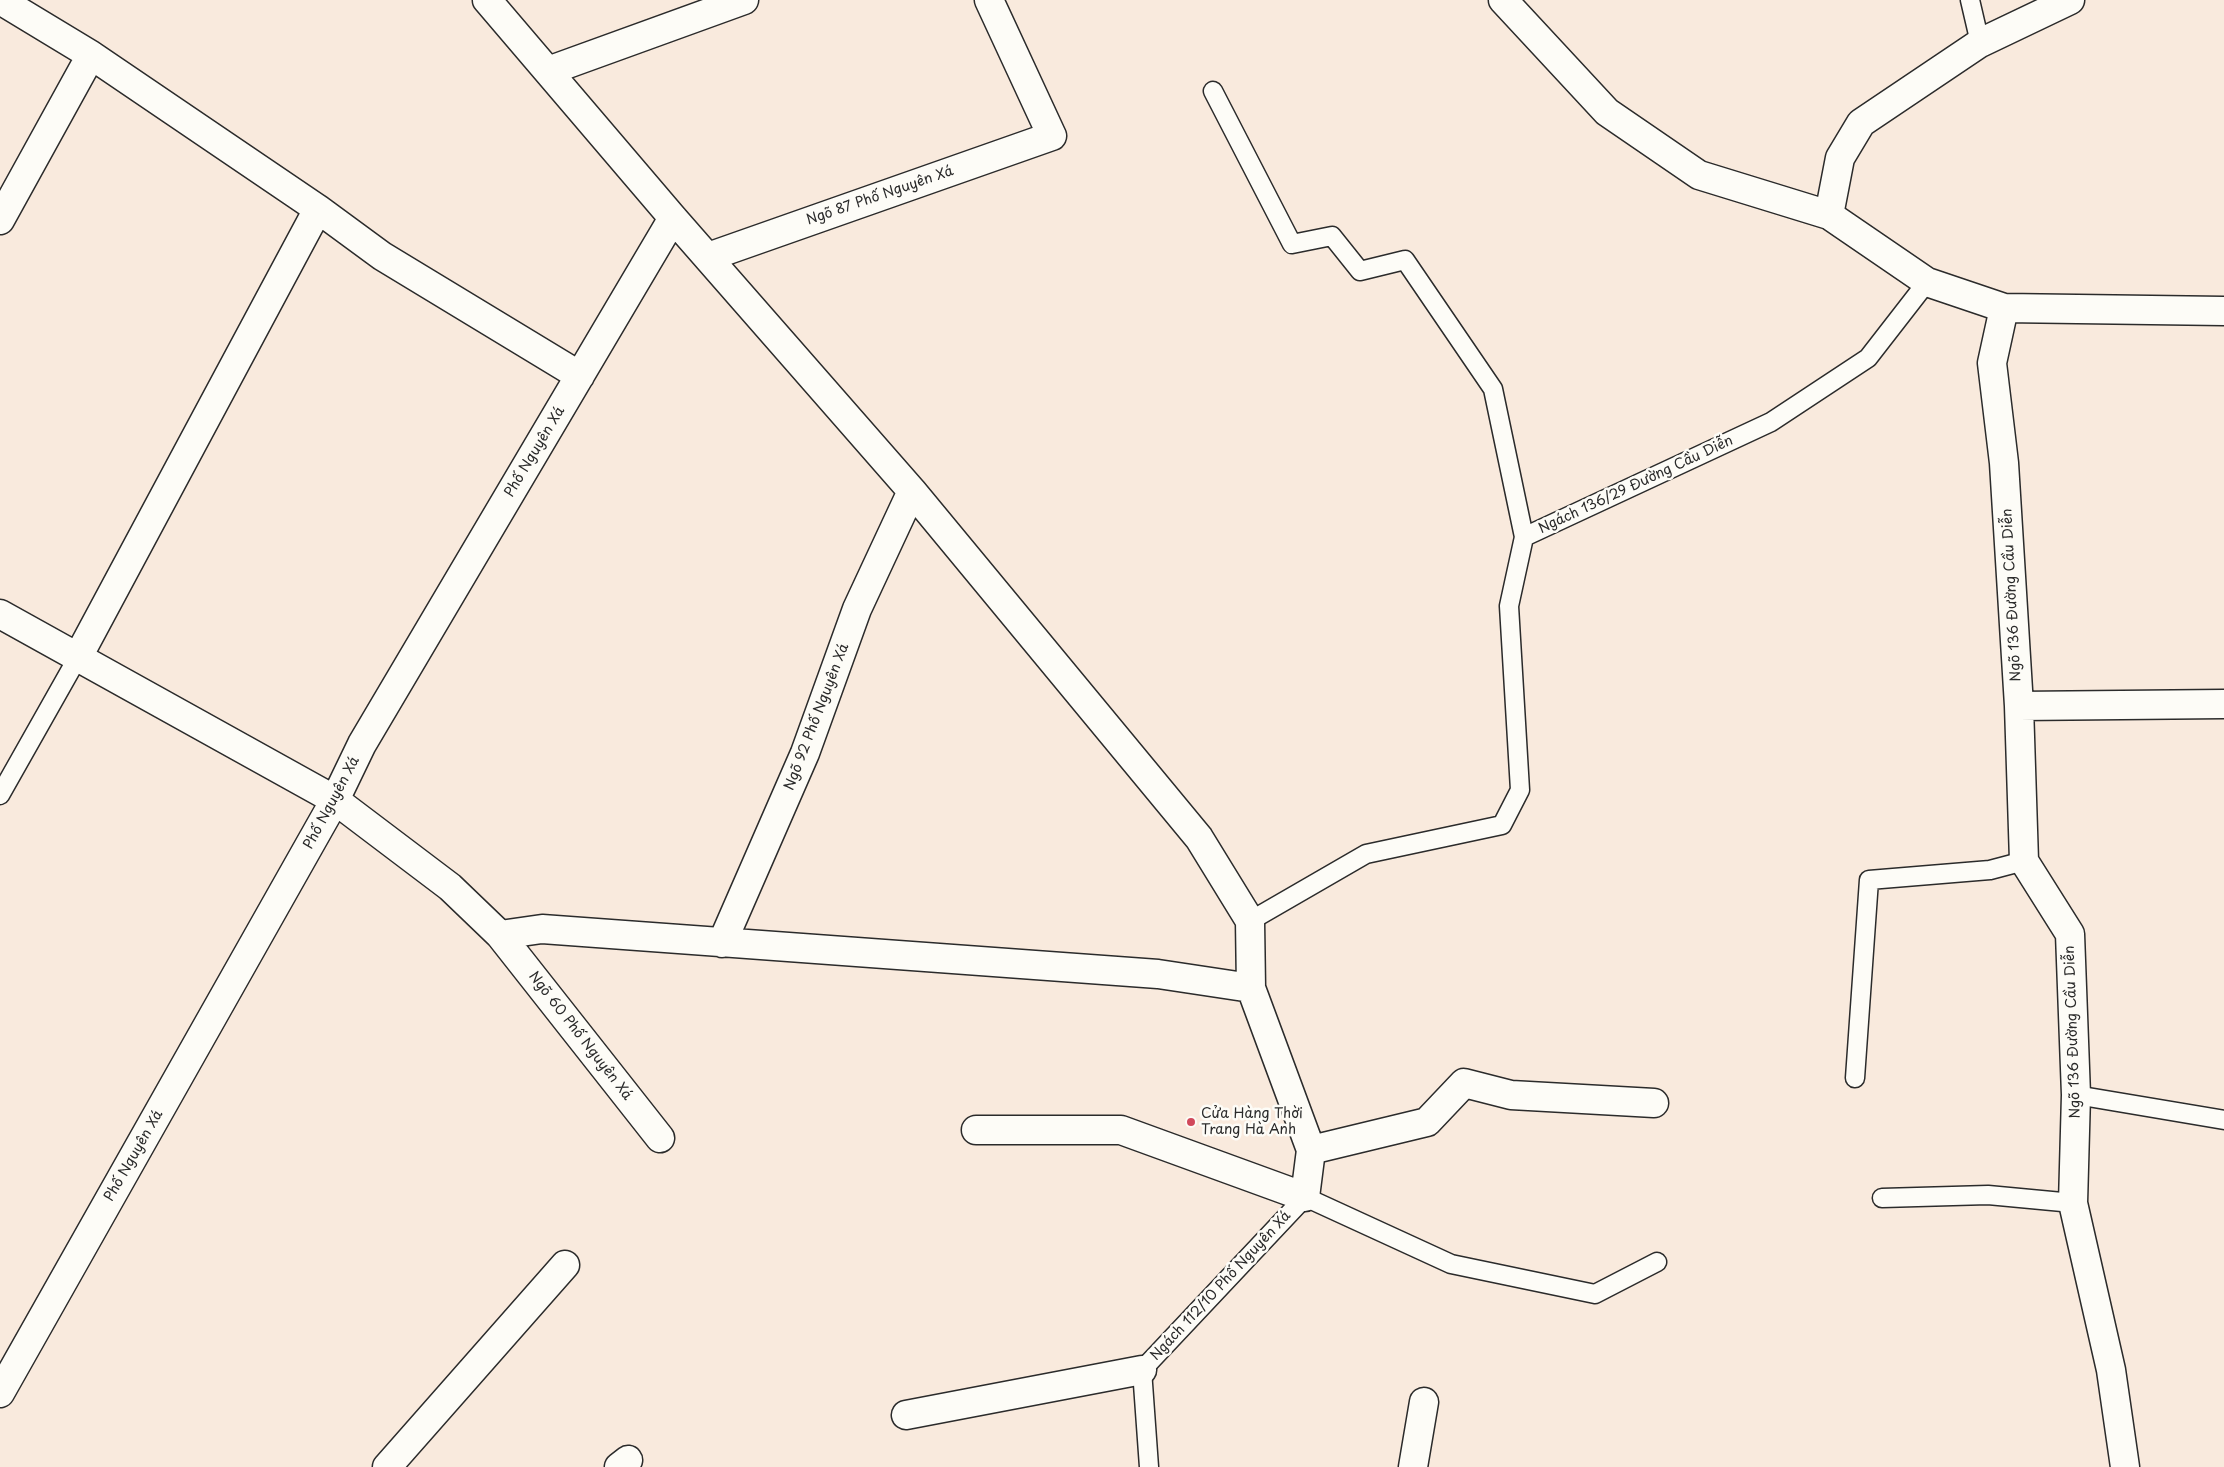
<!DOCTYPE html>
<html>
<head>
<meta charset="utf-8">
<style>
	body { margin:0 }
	canvas { display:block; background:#f9eadd }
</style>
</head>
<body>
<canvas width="2224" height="1467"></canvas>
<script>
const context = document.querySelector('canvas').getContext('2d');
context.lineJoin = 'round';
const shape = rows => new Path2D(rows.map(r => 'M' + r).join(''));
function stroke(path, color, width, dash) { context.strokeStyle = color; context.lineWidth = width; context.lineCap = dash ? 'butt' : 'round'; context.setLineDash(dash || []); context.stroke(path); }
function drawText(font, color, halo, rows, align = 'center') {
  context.font = font + ' "Playpen Sans",sans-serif'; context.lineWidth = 5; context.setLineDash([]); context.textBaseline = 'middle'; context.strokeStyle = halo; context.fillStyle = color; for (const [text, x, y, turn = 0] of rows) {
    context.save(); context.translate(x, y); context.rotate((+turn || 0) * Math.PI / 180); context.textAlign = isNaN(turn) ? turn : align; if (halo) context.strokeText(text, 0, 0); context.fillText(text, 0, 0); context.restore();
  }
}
const lane = shape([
	[1970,0,1980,43],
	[1213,91,1292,244,1332,236,1360,271,1405,260,1493,389,1524,537,1509,606,1520,790,1502,825,1366,854,1250,921],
	[1524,537,1771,422,1868,358,1927,282],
	[0,795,78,657],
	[1855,1078,1869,880,1990,870,2024,861],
	[2076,1095,2224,1120],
	[1882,1198,1988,1195,2073,1203],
	[1149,1467,1142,1370,1305,1197,1451,1264,1595,1294,1657,1262]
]);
const street = shape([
	[0,0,91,55,318,209,382,256,580,376],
	[487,0,673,218,912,491,1199,838,1250,921,1251,988,1311,1150,1305,1197,1121,1130,976,1130],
	[1503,0,1607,112,1699,175,1829,215,1927,282,2004,308,2224,311],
	[548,71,744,0],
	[1829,215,1840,158,1861,123,1980,43,2070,0],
	[0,220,91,55],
	[708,257,1052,136,989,0],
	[2004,308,1992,363,2004,463,2019,706,2024,861,2070,934,2076,1095,2073,1203,2111,1370,2125,1467],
	[0,614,335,800,450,887,500,935,660,1138],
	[78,657,318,209],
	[2019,706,2224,704],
	[500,935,542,929,1158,974,1251,988],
	[722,943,805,753,857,609,912,491],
	[1311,1150,1427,1122,1464,1083,1511,1095,1654,1103],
	[0,1393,335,800,362,744,673,218],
	[906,1415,1142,1370],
	[387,1467,565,1265],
	[619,1467,628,1460],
	[1413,1467,1424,1402]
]);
stroke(lane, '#2b2b2b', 21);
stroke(street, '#2b2b2b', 31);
stroke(lane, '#fdfcf7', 18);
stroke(street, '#fdfcf7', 28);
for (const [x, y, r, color] of [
	[1191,1122,5,"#d1495b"]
]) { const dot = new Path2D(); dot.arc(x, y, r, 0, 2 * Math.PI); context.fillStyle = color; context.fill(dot); stroke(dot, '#fdfcf7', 2); }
drawText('14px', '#2b2b2b', '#fdfcf7', [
	["Ngõ 87 Phố Nguyên Xá",880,196,-19],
	["Phố Nguyên Xá",535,452,-59],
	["Ngách 136/29 Đường Cầu Diễn",1636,485,-25],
	["Ngõ 136 Đường Cầu Diễn",2012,595,-93],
	["Ngõ 92 Phố Nguyên Xá",817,717,-69],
	["Phố Nguyên Xá",332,803,-62],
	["Ngõ 136 Đường Cầu Diễn",2073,1032,-92],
	["Ngõ 60 Phố Nguyên Xá",580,1036,52],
	["Phố Nguyên Xá",134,1156,-60],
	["Ngách 112/10 Phố Nguyên Xá",1221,1286,-47]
]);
drawText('14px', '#2b2b2b', '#fdfcf7', [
	["Cửa Hàng Thời",1201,1114],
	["Trang Hà Anh",1201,1130]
], 'left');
</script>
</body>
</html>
